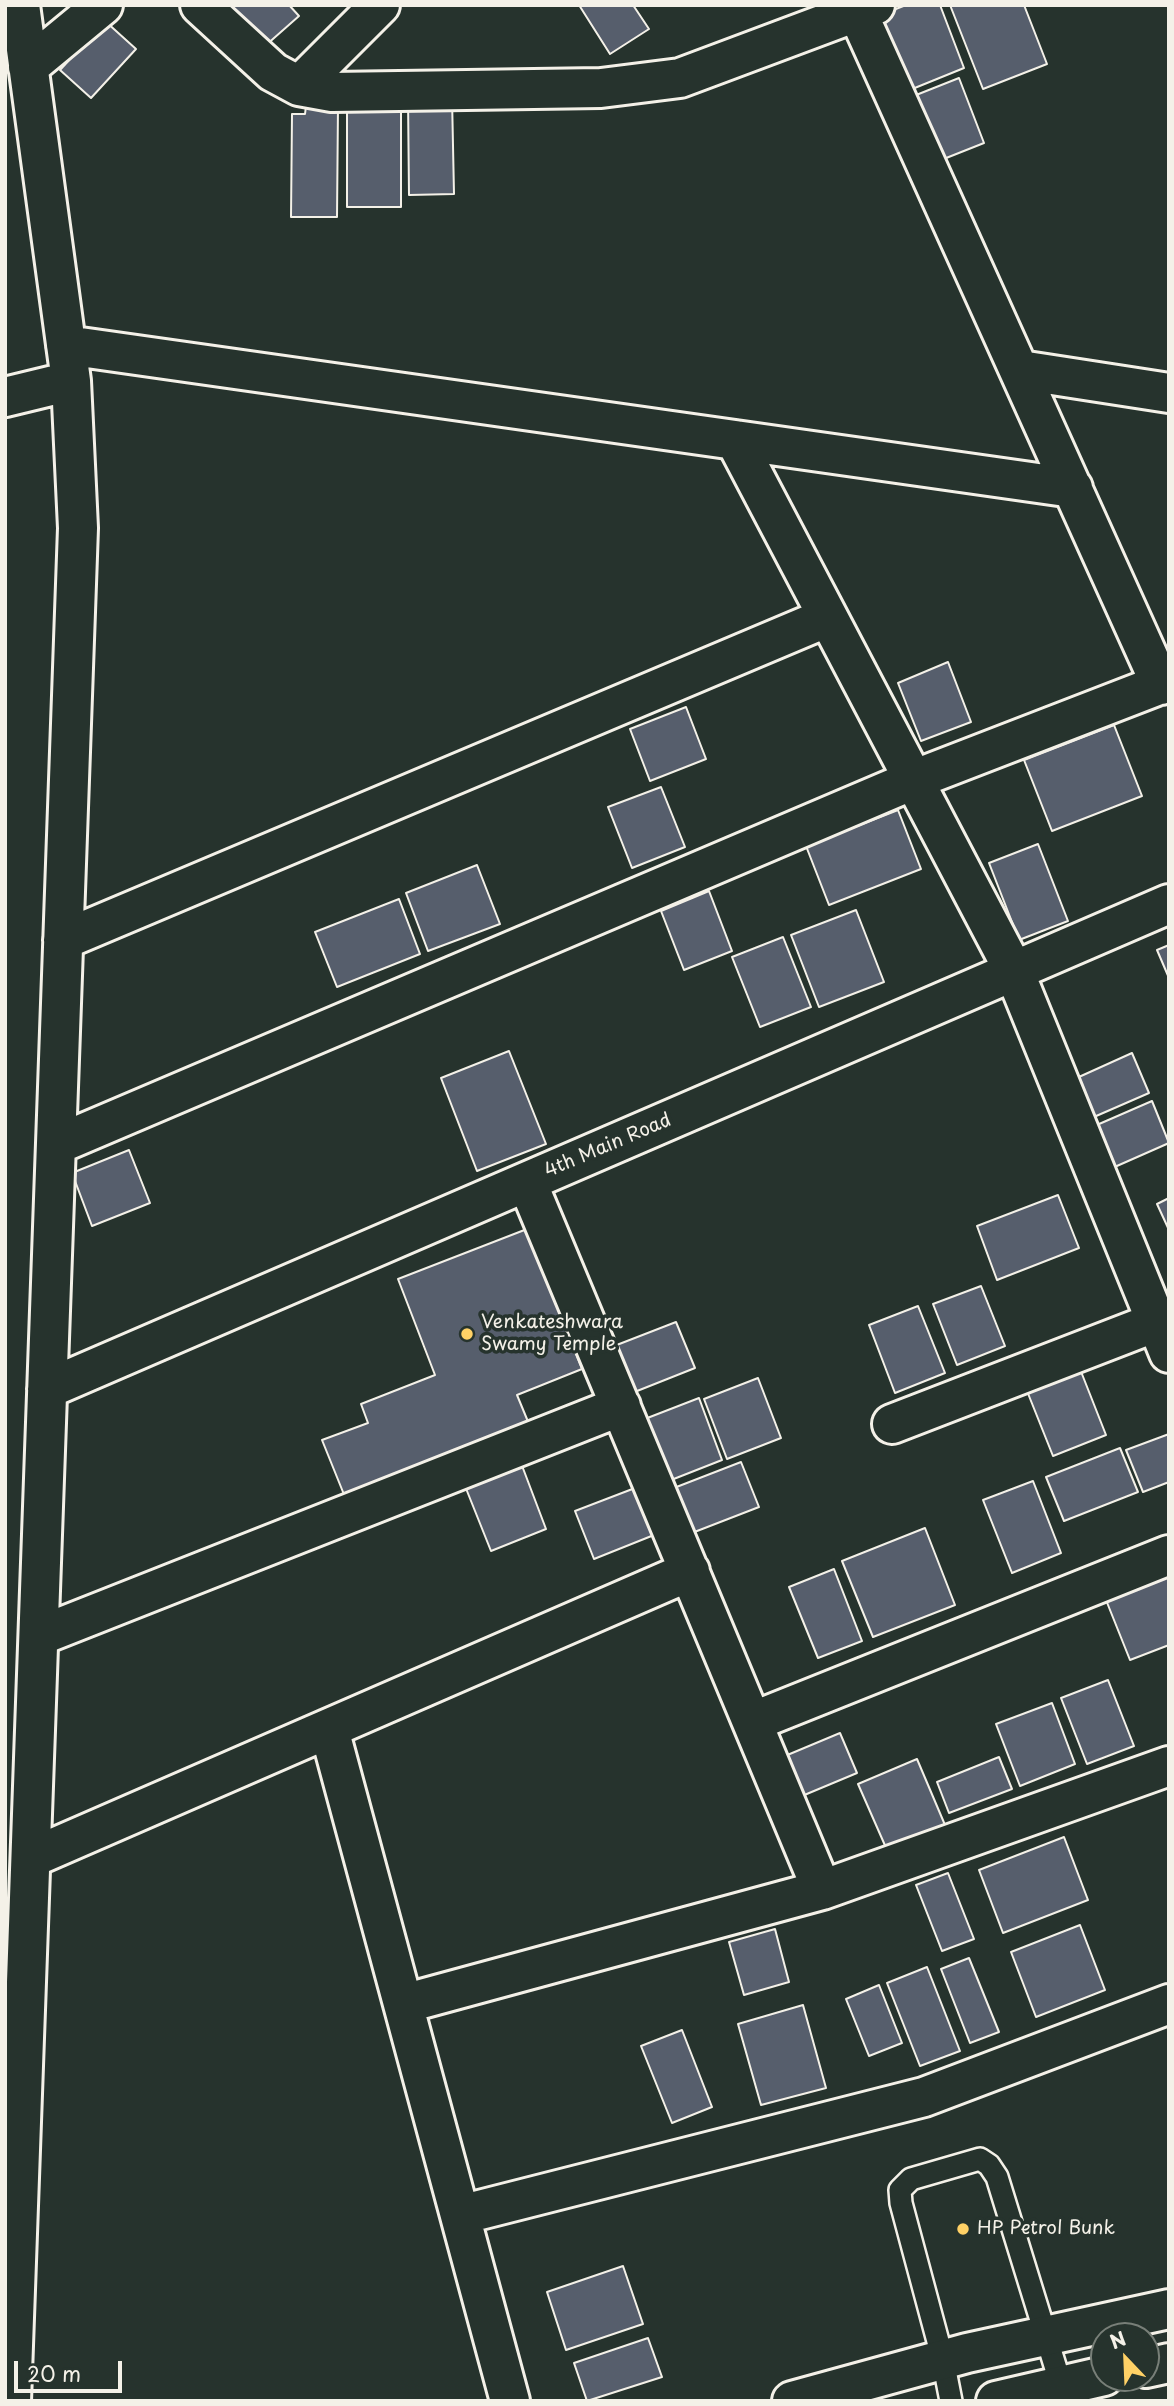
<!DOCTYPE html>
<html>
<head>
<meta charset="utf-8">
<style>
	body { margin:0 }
	#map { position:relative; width:1174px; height:2406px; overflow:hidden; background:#26332d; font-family:"Playpen Sans",sans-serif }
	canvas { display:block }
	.frame { position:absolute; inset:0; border:7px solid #f4f1e8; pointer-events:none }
	.north { position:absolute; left:1090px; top:2322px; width:70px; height:70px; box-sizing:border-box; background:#26332d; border:2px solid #787f78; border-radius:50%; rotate:337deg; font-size:19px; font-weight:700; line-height:28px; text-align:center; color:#f4f1e8 }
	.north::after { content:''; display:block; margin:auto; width:24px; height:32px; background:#ffd166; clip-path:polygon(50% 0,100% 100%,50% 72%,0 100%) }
	.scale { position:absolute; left:14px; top:2361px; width:108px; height:32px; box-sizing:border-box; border:4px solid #f4f1e8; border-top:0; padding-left:9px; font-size:21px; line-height:24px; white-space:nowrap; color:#f4f1e8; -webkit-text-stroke:5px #26332d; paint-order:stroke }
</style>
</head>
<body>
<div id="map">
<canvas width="1174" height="2406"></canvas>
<div class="frame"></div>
<div class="north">N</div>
<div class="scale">20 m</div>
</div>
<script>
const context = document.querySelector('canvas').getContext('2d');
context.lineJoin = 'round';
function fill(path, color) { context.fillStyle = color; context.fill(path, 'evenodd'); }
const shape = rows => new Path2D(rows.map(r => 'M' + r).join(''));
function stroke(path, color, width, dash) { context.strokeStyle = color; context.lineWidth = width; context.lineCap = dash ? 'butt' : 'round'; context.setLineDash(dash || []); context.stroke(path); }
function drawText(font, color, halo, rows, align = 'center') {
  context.font = font + ' "Playpen Sans",sans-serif'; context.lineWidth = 7; context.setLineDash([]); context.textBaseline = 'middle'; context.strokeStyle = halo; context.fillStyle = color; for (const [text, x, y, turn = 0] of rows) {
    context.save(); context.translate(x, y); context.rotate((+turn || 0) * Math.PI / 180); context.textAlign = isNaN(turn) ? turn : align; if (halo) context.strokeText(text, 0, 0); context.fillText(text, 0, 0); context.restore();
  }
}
const building = shape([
	[228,5,289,5,299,16,265,46,228,5],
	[579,5,633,5,649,29,610,54,579,5],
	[906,5,940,5,964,68,895,96,865,21,906,5],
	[950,5,1024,5,1047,64,983,89,950,5],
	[105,21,136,49,91,98,60,70,105,21],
	[959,78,984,143,921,168,896,103,959,78],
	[452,97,454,194,409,195,408,98,452,97],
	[306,106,338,106,337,217,291,217,292,114,305,114,306,106],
	[347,109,401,109,401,207,347,207,347,109],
	[948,662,971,722,921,741,898,683,948,662],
	[686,707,706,759,650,781,630,729,686,707],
	[1114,725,1142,796,1052,831,1024,760,1114,725],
	[661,787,685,847,632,868,608,807,661,787],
	[898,810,921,869,829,905,806,846,898,810],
	[1038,844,1068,921,1019,940,989,863,1038,844],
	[477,865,500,924,428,951,406,893,477,865],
	[709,891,732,951,684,970,661,911,709,891],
	[399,899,420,954,337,987,315,932,399,899],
	[856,910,884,982,819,1007,791,935,856,910],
	[783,937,811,1007,760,1027,732,957,783,937],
	[1169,945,1169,978,1157,950,1169,945],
	[509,1051,546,1144,477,1171,441,1078,509,1051],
	[1132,1053,1149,1093,1087,1120,1070,1081,1132,1053],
	[1152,1101,1169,1143,1101,1173,1083,1131,1152,1101],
	[129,1150,150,1203,92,1226,72,1173,129,1150],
	[1058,1195,1079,1248,997,1280,977,1226,1058,1195],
	[1169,1198,1169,1230,1157,1204,1169,1198],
	[527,1229,582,1369,517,1395,529,1424,345,1497,322,1440,368,1423,361,1404,435,1375,398,1279,527,1229],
	[981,1286,1005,1346,957,1365,933,1304,981,1286],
	[918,1306,945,1373,895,1393,869,1325,918,1306],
	[676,1322,695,1368,627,1395,609,1348,676,1322],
	[1080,1369,1106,1435,1053,1456,1027,1391,1080,1369],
	[758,1378,781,1438,727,1459,704,1399,758,1378],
	[699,1398,722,1460,661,1484,637,1422,699,1398],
	[1169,1434,1169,1482,1143,1492,1126,1450,1169,1434],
	[1120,1448,1138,1492,1064,1521,1046,1477,1120,1448],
	[741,1462,759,1507,679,1538,661,1493,741,1462],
	[521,1463,546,1529,491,1551,465,1486,521,1463],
	[1033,1481,1061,1553,1012,1573,983,1500,1033,1481],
	[635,1488,654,1535,594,1559,575,1511,635,1488],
	[925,1528,955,1605,873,1637,842,1561,925,1528],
	[834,1569,862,1641,818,1658,789,1587,834,1569],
	[1169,1570,1169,1645,1130,1660,1104,1595,1169,1570],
	[1108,1680,1134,1746,1087,1764,1061,1698,1108,1680],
	[1052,1703,1075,1764,1020,1786,996,1724,1052,1703],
	[840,1733,857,1773,802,1796,785,1756,840,1733],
	[999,1757,1012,1789,949,1813,937,1782,999,1757],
	[917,1759,945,1825,887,1850,858,1784,917,1759],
	[1064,1837,1088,1900,1003,1933,979,1870,1064,1837],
	[948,1873,974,1939,942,1951,916,1885,948,1873],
	[1080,1925,1105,1990,1036,2017,1011,1952,1080,1925],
	[775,1929,789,1982,744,1995,729,1942,775,1929],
	[969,1958,999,2032,970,2043,941,1969,969,1958],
	[927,1967,960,2051,920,2066,887,1983,927,1967],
	[879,1985,902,2043,869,2056,846,1999,879,1985],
	[803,2005,826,2088,761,2105,738,2024,803,2005],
	[682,2030,712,2107,672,2123,641,2046,682,2030],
	[623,2266,643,2324,566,2350,547,2292,623,2266],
	[648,2338,662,2377,587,2401,574,2363,648,2338]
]);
fill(building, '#565e6c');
stroke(building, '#f4f1e8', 2);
const service = shape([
	[951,2401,943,2360,901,2203,900,2190,911,2179,980,2159,989,2165,997,2177,1061,2385]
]);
const minor = shape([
	[200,5,273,72,299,86,332,92,601,88,680,78,875,5],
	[854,5,1161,685],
	[28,67,103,5],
	[299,86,380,5],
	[66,345,1073,488],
	[1020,370,1169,393],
	[5,397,71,381],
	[735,440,1014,971,1169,1353],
	[63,940,828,617],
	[56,1145,913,780,1169,681],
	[527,1182,822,1890],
	[47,1389,1169,904],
	[892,1424,1156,1322],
	[39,1636,621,1406],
	[752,1722,1169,1555],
	[329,1729,510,2401],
	[31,1858,690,1571],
	[403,2004,822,1890,1169,1766],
	[460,2215,924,2097,1169,2004],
	[11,2401,78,528,71,381,20,5]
]);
const tertiary = shape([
	[792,2401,967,2353,1169,2309]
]);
const trunk = shape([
	[1146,2368,1169,2363],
	[996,2401,1104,2376]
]);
stroke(service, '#f4f1e8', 26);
stroke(minor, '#f4f1e8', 44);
stroke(tertiary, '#f4f1e8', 44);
stroke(trunk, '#f4f1e8', 44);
stroke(service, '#26332d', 21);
stroke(minor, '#26332d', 38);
stroke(tertiary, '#26332d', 38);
stroke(trunk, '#26332d', 38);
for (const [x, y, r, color] of [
	[467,1334,7,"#ffd166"],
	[963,2229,7,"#ffd166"]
]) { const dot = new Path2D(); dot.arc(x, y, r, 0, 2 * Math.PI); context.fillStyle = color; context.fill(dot); stroke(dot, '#26332d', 2.5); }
drawText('19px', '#f4f1e8', '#26332d', [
	["4th Main Road",608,1146,-23]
]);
drawText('19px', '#f4f1e8', '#26332d', [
	["Venkateshwara",481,1323],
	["Swamy Temple",481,1345],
	["HP Petrol Bunk",977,2229]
], 'left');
</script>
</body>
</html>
